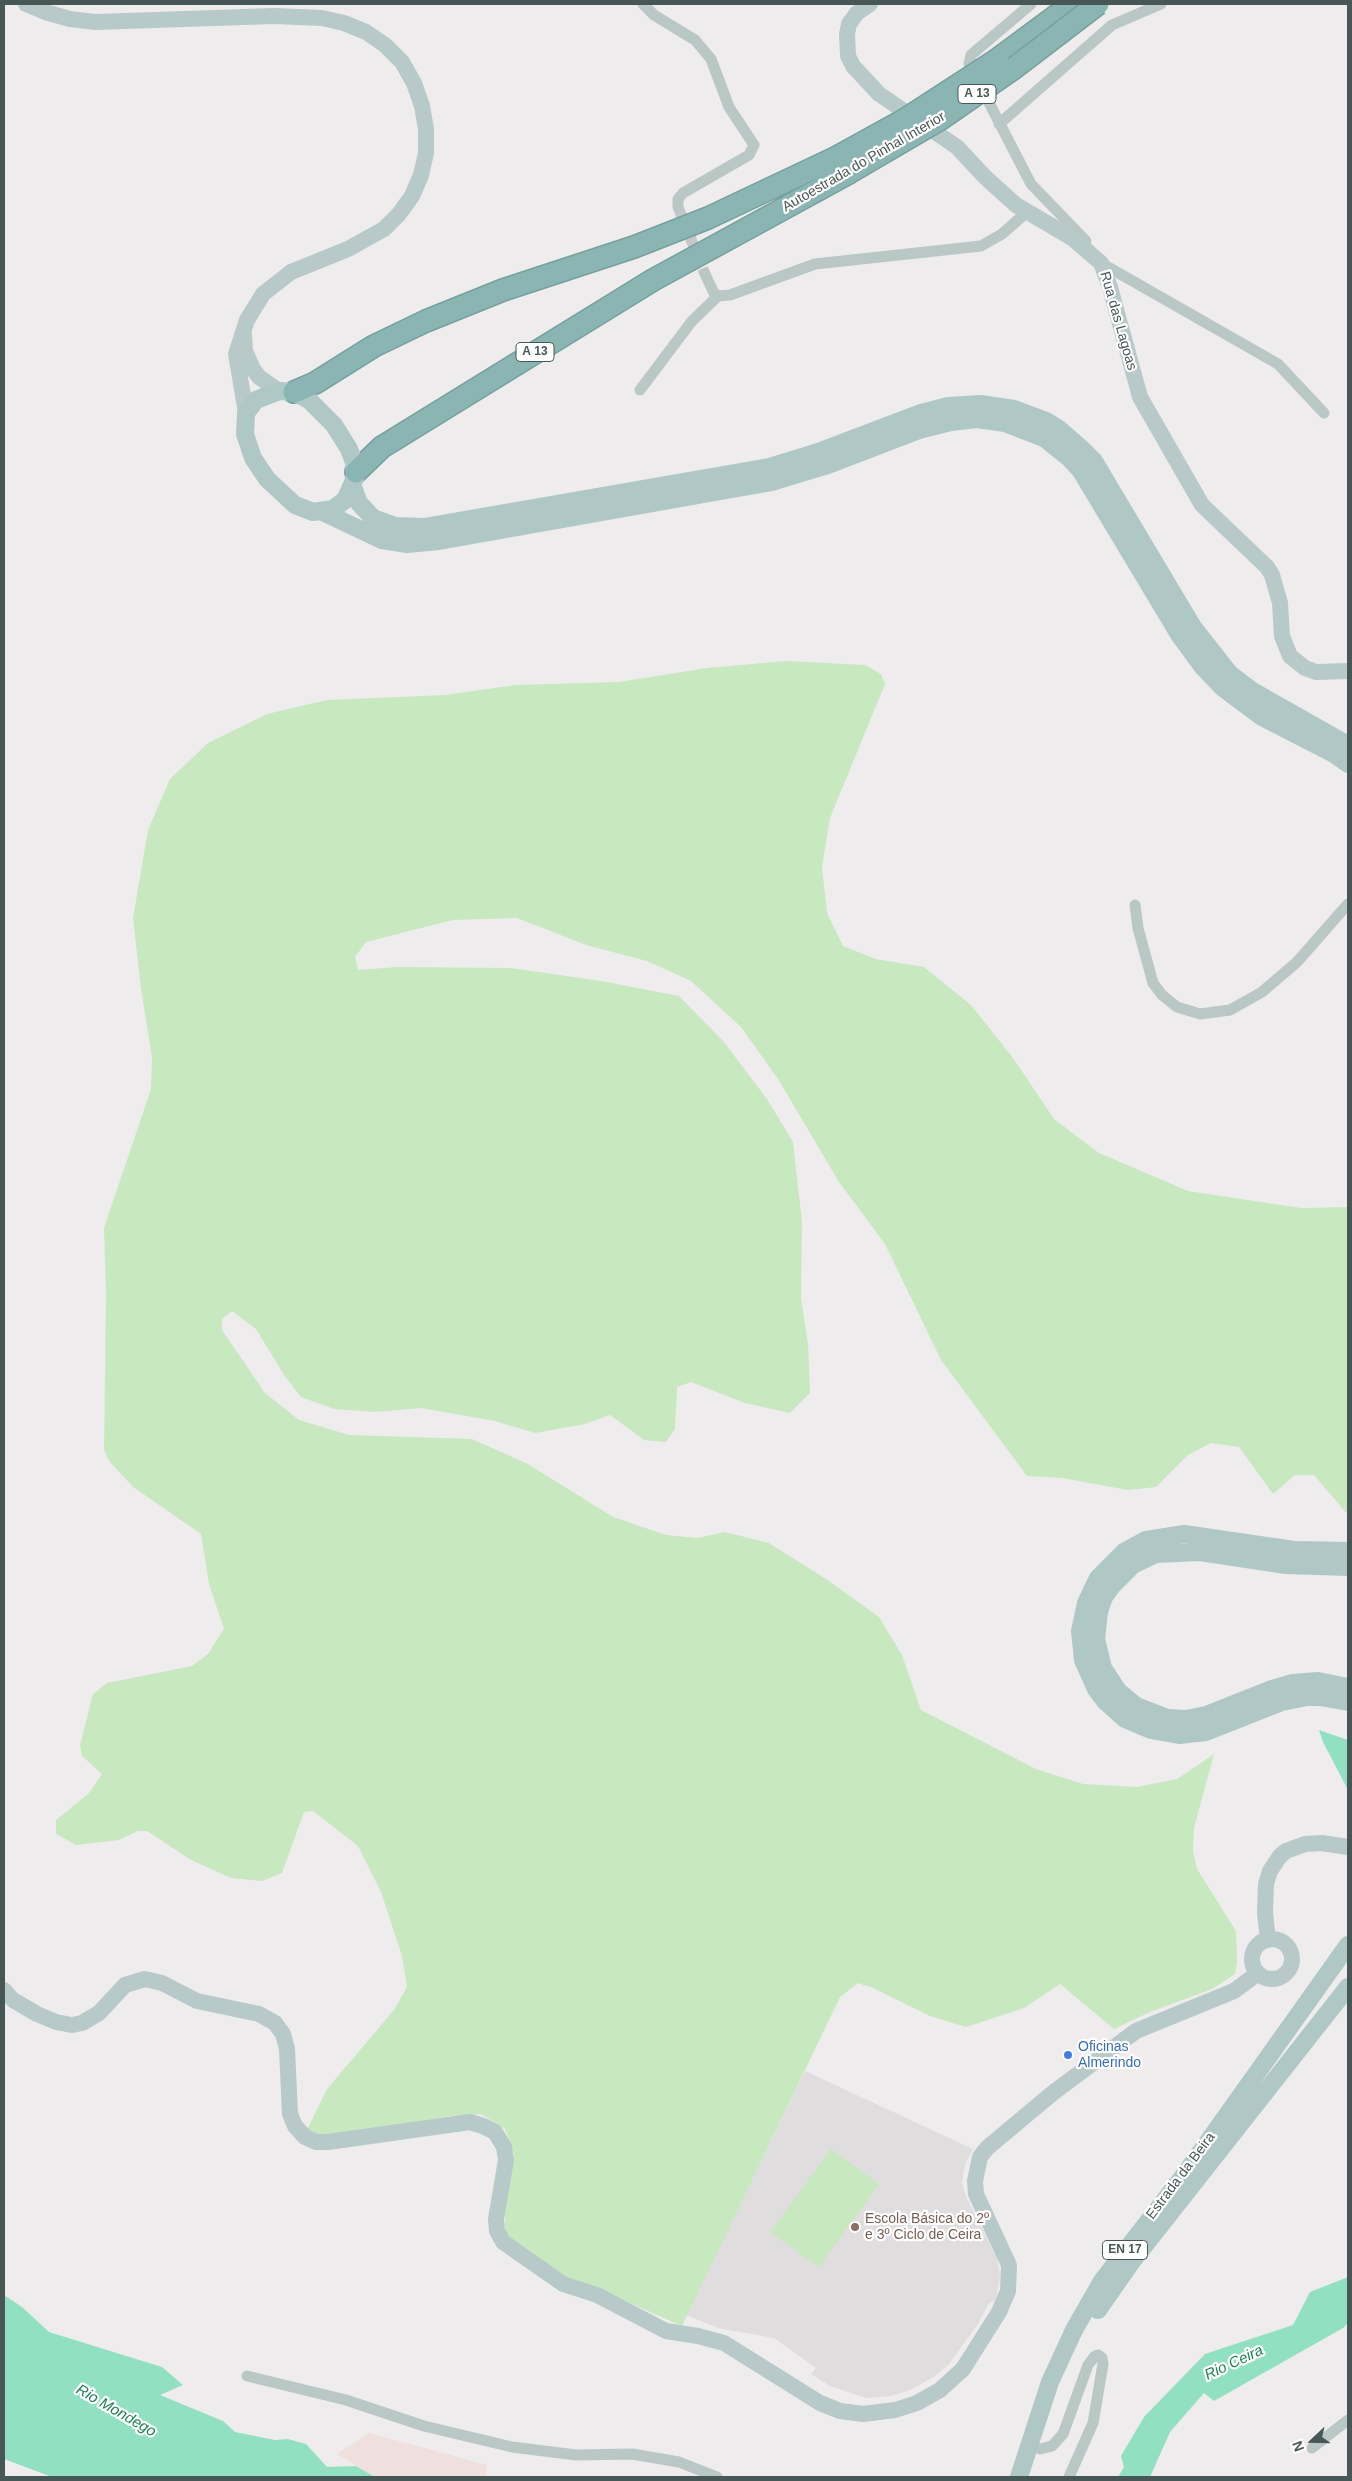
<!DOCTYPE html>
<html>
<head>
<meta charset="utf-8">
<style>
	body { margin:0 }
	#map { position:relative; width:1352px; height:2481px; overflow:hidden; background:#efecee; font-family:Helvetica,sans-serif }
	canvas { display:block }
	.frame { position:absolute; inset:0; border:5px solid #475755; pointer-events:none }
	.north { position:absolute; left:1287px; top:2416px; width:50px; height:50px; -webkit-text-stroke:4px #fff; paint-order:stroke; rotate:249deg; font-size:14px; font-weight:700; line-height:20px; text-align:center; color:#475755 }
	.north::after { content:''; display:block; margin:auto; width:18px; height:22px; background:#475755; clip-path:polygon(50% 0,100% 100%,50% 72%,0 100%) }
</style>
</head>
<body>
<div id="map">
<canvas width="1352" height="2481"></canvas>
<div class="frame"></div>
<div class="north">N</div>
</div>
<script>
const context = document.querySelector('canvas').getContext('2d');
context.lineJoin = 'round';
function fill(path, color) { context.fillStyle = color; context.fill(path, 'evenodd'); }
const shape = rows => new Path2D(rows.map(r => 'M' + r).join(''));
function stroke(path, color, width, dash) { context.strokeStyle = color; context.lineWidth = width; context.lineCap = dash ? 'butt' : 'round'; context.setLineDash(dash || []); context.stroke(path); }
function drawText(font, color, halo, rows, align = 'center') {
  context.font = font + ' Helvetica,sans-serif'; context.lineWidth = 4.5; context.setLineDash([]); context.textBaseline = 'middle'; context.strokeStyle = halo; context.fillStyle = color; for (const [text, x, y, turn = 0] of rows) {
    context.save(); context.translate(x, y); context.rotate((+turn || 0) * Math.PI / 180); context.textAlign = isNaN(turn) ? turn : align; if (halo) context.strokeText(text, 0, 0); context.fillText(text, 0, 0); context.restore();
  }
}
fill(shape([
	[805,2071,973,2149,965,2165,962,2183,966,2196,997,2258,1000,2276,996,2300,989,2303,978,2324,949,2364,934,2377,908,2391,890,2396,866,2398,830,2386,811,2374,816,2368,774,2338,718,2328,686,2315]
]), '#e0dddf');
fill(shape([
	[786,661,865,665,881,674,885,684,830,818,822,867,827,913,843,946,876,959,924,967,971,1005,1013,1058,1054,1119,1099,1153,1188,1191,1301,1208,1348,1207,1348,1515,1314,1475,1295,1475,1273,1494,1239,1447,1211,1443,1188,1455,1156,1487,1128,1490,1062,1478,1027,1476,941,1360,885,1244,839,1182,778,1079,741,1027,691,981,647,961,586,945,517,918,453,920,366,942,355,957,358,970,397,967,511,968,601,981,679,996,724,1042,767,1099,793,1142,802,1222,801,1298,808,1344,810,1393,790,1413,745,1403,691,1382,677,1387,675,1429,666,1442,644,1440,610,1415,585,1424,535,1433,495,1421,421,1408,376,1412,334,1409,301,1397,284,1375,256,1329,232,1311,222,1319,222,1330,265,1393,299,1420,349,1435,472,1439,528,1464,613,1517,666,1535,698,1538,725,1532,769,1543,829,1581,879,1617,902,1655,921,1710,1036,1769,1083,1784,1137,1787,1177,1779,1214,1754,1194,1828,1193,1851,1197,1869,1236,1931,1237,1962,1235,1974,1212,1989,1150,2012,1114,2029,1060,1984,1024,2008,966,2027,930,2016,873,1988,858,1983,840,1997,682,2326,614,2296,566,2279,505,2235,505,2211,514,2154,505,2129,481,2114,451,2116,330,2137,306,2132,327,2089,394,2010,407,1987,402,1956,381,1892,358,1846,313,1811,304,1812,282,1873,262,1881,231,1878,191,1860,147,1831,138,1831,119,1840,76,1845,56,1834,56,1820,89,1793,102,1774,82,1756,80,1745,93,1694,107,1683,192,1666,208,1654,224,1629,209,1584,201,1534,133,1487,109,1461,104,1450,106,1293,104,1228,151,1089,152,1058,141,988,133,918,148,830,170,779,208,743,267,714,327,700,445,695,516,685,619,682,707,668],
	[831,2149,879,2184,819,2267,770,2232]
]), '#c8e8bf');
fill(shape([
	[369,2433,487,2465,486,2473,488,2477,375,2477,337,2454]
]), '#efe0de');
fill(shape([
	[1319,1730,1348,1740,1348,1790,1323,1742],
	[1348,2277,1348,2323,1343,2328,1214,2401,1204,2393,1170,2432,1150,2477,1118,2477,1124,2467,1121,2456,1144,2417,1205,2354,1293,2325,1310,2292],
	[4,2295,22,2307,49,2332,162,2367,183,2385,160,2395,223,2421,235,2432,275,2440,288,2439,306,2444,327,2467,356,2466,375,2477,52,2477,4,2459]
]), '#92e0c2');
stroke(shape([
	[678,207,705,274]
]), '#c5c7c8', 11, [11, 5.5]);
const highway = shape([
	[998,59,1072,4],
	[294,392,315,383,374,346,426,321,503,290,634,247,708,218,837,157],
	[356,472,382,447,653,280,847,174]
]);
stroke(highway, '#75a19e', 24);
stroke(shape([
	[643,4,654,15,695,40,711,59,729,107,754,145,749,155,683,193,678,199,678,207],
	[1031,4,971,55,969,64,1031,184,1086,241],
	[999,124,1112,25,1161,4],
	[1101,263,1278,364,1324,413],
	[705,274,714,293,718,296,730,295,815,264,981,246,1002,234,1027,212],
	[640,390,692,321,718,296],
	[1135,905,1138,928,1153,983,1162,995,1177,1007,1200,1014,1230,1010,1262,992,1297,962,1348,904],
	[247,2376,346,2400,424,2426,512,2447,576,2455,632,2454,679,2462,717,2477],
	[1312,2448,1348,2420],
	[1040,2449,1052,2446,1063,2434,1088,2365,1094,2357,1098,2355,1102,2358,1103,2364,1093,2423,1069,2477]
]), '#b9c7c5', 11);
stroke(shape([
	[26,4,45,12,70,19,95,22,274,16,322,18,344,23,366,32,385,45,402,62,414,83,422,106,426,129,426,153,421,175,412,196,399,214,384,229,348,249,291,272,263,294,247,320,236,354,246,413],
	[870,4,857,13,849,24,847,34,848,56,853,66,879,94,957,147,985,177,1016,205,1072,238,1101,263,1110,287,1140,397,1202,505,1267,567,1272,575,1280,603,1282,636,1290,656,1305,668,1316,672,1348,671],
	[244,335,245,351,253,369,259,377,279,391],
	'1252 1959a20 20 0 1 1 40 0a20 20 0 1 1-40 0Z',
	[1268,1940,1265,1913,1266,1884,1270,1871,1280,1856,1286,1851,1305,1844,1322,1843,1348,1847],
	[4,1990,13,2000,37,2014,56,2022,72,2025,82,2023,99,2013,125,1985,145,1979,162,1983,197,2001,259,2014,275,2023,283,2034,287,2049,290,2114,295,2126,305,2137,316,2142,328,2142,470,2122,483,2126,495,2132,504,2147,506,2160,496,2219,497,2231,503,2242,563,2284,597,2295,666,2331,698,2336,724,2343,820,2403,840,2411,863,2414,895,2410,917,2403,940,2390,963,2369,999,2312,1008,2291,1009,2265,976,2194,975,2181,980,2157,987,2148,1054,2092,1136,2031,1234,1991,1258,1973]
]), '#b7c9c8', 16);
stroke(shape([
	[279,391,294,392,309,400,334,425,349,449,354,462,355,478,345,500,333,509,313,512,295,505,267,479,253,458,245,434,246,413,256,400,279,391],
	[353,487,359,503,373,518,395,526,424,527,769,467,821,451,921,413,948,406,981,404,1014,409,1046,421,1059,429,1082,449,1094,461,1193,627,1230,674,1251,690,1348,745],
	[323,512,382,540,407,544,439,541,772,482,825,466,919,430,951,422,977,419,1005,423,1044,438,1069,458,1081,471,1180,636,1202,666,1223,688,1262,717,1334,754,1348,764],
	[1348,1551,1294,1550,1184,1534,1146,1540,1124,1552,1098,1578,1086,1603,1080,1631,1083,1660,1096,1689,1105,1701,1125,1719,1151,1730,1179,1735,1206,1732,1282,1702,1307,1697,1320,1697,1348,1702],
	[1348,1567,1286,1565,1200,1552,1156,1554,1133,1565,1112,1586,1104,1597,1099,1612,1096,1639,1103,1668,1118,1691,1136,1706,1167,1718,1186,1719,1206,1715,1269,1690,1293,1683,1318,1681,1348,1687],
	[1098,2310,1130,2264,1348,1987],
	[1019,2477,1050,2382,1074,2330,1102,2281,1185,2174,1348,1945]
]), '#afc8c6', 18);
stroke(highway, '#8ab5b2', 21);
const highwayBridge = shape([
	[837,157,904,120,998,59],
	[847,174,941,119,1013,69,1098,4]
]);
stroke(highwayBridge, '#75a19e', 24, []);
stroke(highwayBridge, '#8ab5b2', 21);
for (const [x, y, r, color] of [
	[1068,2055,5,"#3f7fe0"],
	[855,2227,5,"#8d6e63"]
]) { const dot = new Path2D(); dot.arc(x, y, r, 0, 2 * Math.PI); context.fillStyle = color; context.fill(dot); stroke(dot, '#fff', 2); }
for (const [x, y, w] of [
	[977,94,38],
	[535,352,38],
	[1125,2250,45]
]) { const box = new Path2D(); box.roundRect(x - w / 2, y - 9.5, w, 19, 4); context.fillStyle = '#fff'; context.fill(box); stroke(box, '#475755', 1); }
drawText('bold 12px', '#475755', null, [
	["A 13",977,94],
	["A 13",535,352],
	["EN 17",1125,2250]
]);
drawText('14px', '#475755', '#fff', [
	["Autoestrada do Pinhal Interior",864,162,-30],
	["Rua das Lagoas",1118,321,74],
	["Estrada da Beira",1181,2176,-53]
]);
drawText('14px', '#366cbe', '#fff', [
	["Oficinas",1078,2047],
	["Almerindo",1078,2063]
], 'left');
drawText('14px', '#785e54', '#fff', [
	["Escola Básica do 2º",865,2219],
	["e 3º Ciclo de Ceira",865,2235]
], 'left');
drawText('italic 15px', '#1c8059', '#fff', [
	["Rio Ceira",1234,2363,-25],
	["Rio Mondego",116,2411,30]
]);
</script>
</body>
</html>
